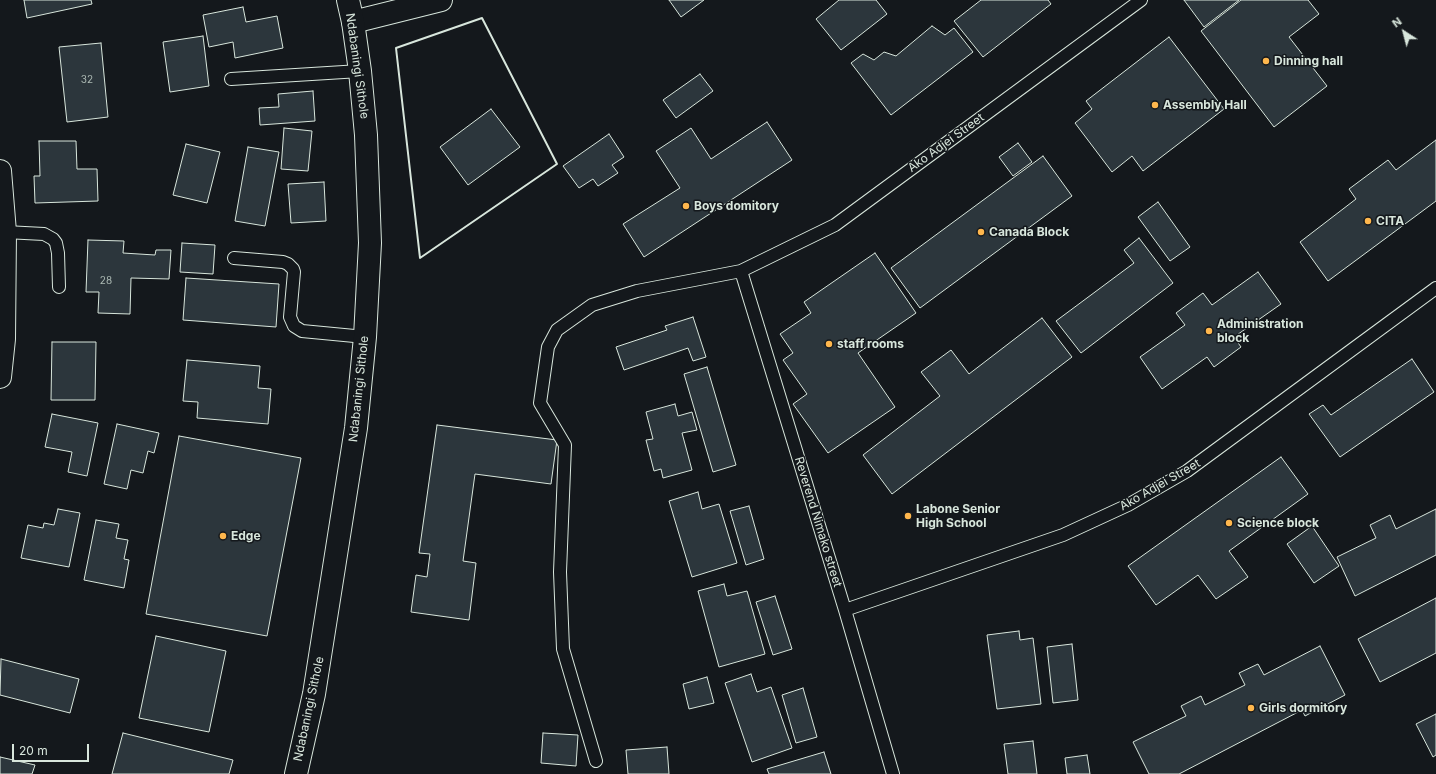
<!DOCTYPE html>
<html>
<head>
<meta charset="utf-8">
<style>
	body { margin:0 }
	#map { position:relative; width:1436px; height:774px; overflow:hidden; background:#14181c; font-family:Inter,sans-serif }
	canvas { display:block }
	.north { position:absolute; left:1384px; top:12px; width:40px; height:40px; -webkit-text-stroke:3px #14181c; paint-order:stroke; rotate:324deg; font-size:11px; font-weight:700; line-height:16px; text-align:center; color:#d8e6dc }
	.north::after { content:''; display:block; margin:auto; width:14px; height:18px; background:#d8e6dc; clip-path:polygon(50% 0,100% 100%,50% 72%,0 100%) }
	.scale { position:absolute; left:12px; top:744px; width:77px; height:18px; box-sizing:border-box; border:2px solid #d8e6dc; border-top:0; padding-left:5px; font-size:12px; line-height:14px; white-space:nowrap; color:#d8e6dc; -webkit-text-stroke:3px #14181c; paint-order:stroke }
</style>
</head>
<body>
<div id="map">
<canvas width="1436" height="774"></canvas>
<div class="north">N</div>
<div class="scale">20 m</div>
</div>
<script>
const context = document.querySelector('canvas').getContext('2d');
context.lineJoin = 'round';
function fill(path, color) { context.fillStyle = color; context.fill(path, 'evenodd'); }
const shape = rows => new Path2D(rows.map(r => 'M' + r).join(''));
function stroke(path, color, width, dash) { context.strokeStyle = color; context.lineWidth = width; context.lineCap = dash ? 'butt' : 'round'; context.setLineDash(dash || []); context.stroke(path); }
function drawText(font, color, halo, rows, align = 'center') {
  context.font = font + ' Inter,sans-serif'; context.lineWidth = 3; context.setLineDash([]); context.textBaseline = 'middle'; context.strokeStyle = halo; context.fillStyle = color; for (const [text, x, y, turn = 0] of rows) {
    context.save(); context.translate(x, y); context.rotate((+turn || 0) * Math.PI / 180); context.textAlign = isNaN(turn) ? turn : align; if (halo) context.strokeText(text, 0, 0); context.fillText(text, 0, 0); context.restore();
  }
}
const building = shape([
	[24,0,91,0,92,4,27,18,24,0],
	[669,0,704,0,681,17,669,0],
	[839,0,876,0,887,14,841,50,816,19,839,0],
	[981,0,1048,0,1051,4,983,57,954,21,981,0],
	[1184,0,1239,0,1204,27,1184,0],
	[1241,0,1308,0,1319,14,1289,37,1327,86,1274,127,1201,31,1241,0],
	[243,7,246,22,277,16,283,48,235,58,233,42,209,47,203,15,243,7],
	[932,26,945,35,954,28,973,52,891,115,851,63,863,54,874,60,884,52,896,56,932,26],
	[203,36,209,86,170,92,163,42,203,36],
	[1169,37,1224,109,1143,171,1132,156,1112,172,1075,123,1092,109,1086,101,1169,37],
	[101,43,108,117,67,122,59,47,101,43],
	[700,74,713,91,676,118,663,100,700,74],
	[313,91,315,121,260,125,259,108,279,107,278,94,313,91],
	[491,109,520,147,468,185,440,147,491,109],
	[767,122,792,160,644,257,623,224,680,188,656,151,691,128,711,159,767,122],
	[284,128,312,131,308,171,281,169,284,128],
	[609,134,624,157,612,165,618,173,598,186,593,179,579,188,563,166,609,134],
	[1436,140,1436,201,1328,281,1300,242,1356,199,1349,189,1388,160,1396,170,1436,140],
	[39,141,76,141,77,169,97,169,98,201,35,203,34,176,40,176,39,141],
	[1018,143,1032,162,1013,176,999,157,1018,143],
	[186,144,220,152,207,203,173,195,186,144],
	[248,147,279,152,265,226,235,221,248,147],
	[1043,156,1072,196,920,308,891,268,1043,156],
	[324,182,326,221,291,223,288,184,324,182],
	[1158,202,1190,247,1170,261,1138,217,1158,202],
	[1139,238,1173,283,1081,353,1056,321,1134,263,1124,250,1139,238],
	[88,240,124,241,123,253,155,255,156,250,171,250,169,279,131,278,130,314,98,313,99,292,86,292,88,240],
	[182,243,215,245,213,274,180,272,182,243],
	[875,253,916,313,858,353,895,407,828,453,793,404,807,394,783,360,793,353,780,334,811,313,804,302,875,253],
	[1258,272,1281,304,1234,337,1241,347,1214,367,1207,357,1162,389,1140,357,1185,325,1176,313,1203,293,1212,305,1258,272],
	[186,278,279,284,276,327,183,320,186,278],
	[693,317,706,357,693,361,688,348,624,370,616,347,667,330,665,326,693,317],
	[1042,318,1072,357,892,494,863,455,940,396,921,372,951,350,969,374,1042,318],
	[52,342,96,342,95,400,51,400,52,342],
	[1412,359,1434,392,1340,457,1309,414,1323,405,1331,415,1412,359],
	[187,360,260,366,258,388,271,389,268,424,197,418,198,402,183,401,187,360],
	[707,367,736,465,713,472,684,374,707,367],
	[675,404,678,416,692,412,697,430,682,433,692,470,663,478,661,469,654,471,646,440,653,439,646,412,675,404],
	[52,414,98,423,87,476,68,472,72,452,45,447,52,414],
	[117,424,159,433,154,453,148,451,143,473,131,470,127,489,104,484,117,424],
	[437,425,557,440,551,484,475,474,463,561,476,563,469,620,411,612,416,575,427,577,430,554,419,553,437,425],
	[179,436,301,458,267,636,146,614,179,436],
	[1281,457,1308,494,1229,551,1248,577,1216,599,1198,575,1156,605,1128,566,1281,457],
	[698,492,702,509,719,504,737,563,692,577,669,501,698,492],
	[749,506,764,559,746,565,730,511,749,506],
	[58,509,80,513,69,567,21,558,28,525,43,528,44,523,54,525,58,509],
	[1436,509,1436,555,1355,596,1337,557,1376,538,1370,525,1390,515,1396,529,1436,509],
	[96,520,119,524,116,538,128,540,124,559,129,560,124,588,84,580,96,520],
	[1312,526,1339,566,1314,583,1287,544,1312,526],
	[724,584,727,596,747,591,765,654,719,667,698,591,724,584],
	[775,596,792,649,773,655,756,602,775,596],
	[1436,598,1436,653,1380,682,1358,639,1436,598],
	[1019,631,1020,640,1033,638,1041,704,997,709,987,635,1019,631],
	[156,636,226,651,209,732,139,718,156,636],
	[1072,644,1078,700,1053,703,1047,647,1072,644],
	[1320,646,1345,695,1305,716,1302,710,1179,774,1149,774,1133,742,1186,716,1181,706,1201,696,1205,705,1245,685,1239,673,1258,664,1264,675,1320,646],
	[1,659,79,679,70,713,0,695,1,659],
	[751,674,757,692,771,687,792,748,752,762,725,683,751,674],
	[707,677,714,703,689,709,683,684,707,677],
	[803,688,817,737,796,743,782,695,803,688],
	[1436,714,1436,755,1433,757,1416,724,1436,714],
	[123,733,233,760,229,774,112,774,123,733],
	[543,733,578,735,576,766,541,763,543,733],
	[1033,741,1037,774,1008,774,1004,744,1033,741],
	[667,747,669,774,628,774,626,750,667,747],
	[824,752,831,774,769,774,767,769,824,752],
	[1087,755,1090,774,1067,774,1065,758,1087,755],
	[0,757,35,765,32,774,0,774,0,757]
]);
fill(building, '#2c363c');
stroke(building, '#d8e6dc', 1);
const service = shape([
	[231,79,360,71],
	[5,232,44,234,53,239,56,243,58,253,59,287],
	[234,258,283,262,288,264,293,269,294,272,290,317,294,326,302,331,365,337],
	[741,271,845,610,893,774],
	[845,610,1063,535,1128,505,1187,471,1436,288],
	[596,761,563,649,560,572,565,445,540,403,548,347,557,330,592,305,637,291,741,271,835,225,1141,0]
]);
const minor = shape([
	[353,22,441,0],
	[0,171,5,232,4,339,0,377]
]);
const tertiary = shape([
	[296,774,314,694,356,428,365,337,370,243,366,135,360,71,353,22,348,0]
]);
stroke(service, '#d8e6dc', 14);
stroke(minor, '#d8e6dc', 24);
stroke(tertiary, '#d8e6dc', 24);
stroke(service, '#14181c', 12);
stroke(minor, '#14181c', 22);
stroke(tertiary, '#14181c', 22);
stroke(shape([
	[482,18,557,164,420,258,396,48,482,18]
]), '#d8e6dc', 2);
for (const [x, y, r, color] of [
	[1266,61,4,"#ffb74d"],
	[1155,105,4,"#ffb74d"],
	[686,206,4,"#ffb74d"],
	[1368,221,4,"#ffb74d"],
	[981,232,4,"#ffb74d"],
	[1209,331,4,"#ffb74d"],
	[829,344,4,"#ffb74d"],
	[908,516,4,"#ffb74d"],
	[1229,523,4,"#ffb74d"],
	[223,536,4,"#ffb74d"],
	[1251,708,4,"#ffb74d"]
]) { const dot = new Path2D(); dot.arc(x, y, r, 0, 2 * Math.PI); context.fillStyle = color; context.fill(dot); stroke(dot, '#14181c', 1.5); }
drawText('10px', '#adbab4', null, [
	["32",87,80],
	["28",106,281]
]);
drawText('bold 12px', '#d8e6dc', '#14181c', [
	["Dinning hall",1274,61],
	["Assembly Hall",1163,105],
	["Boys domitory",694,206],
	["CITA",1376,221],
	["Canada Block",989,232],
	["Administration",1217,324],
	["block",1217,338],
	["staff rooms",837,344],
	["Labone Senior",916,509],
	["High School",916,523],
	["Science block",1237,523],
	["Edge",231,536],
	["Girls dormitory",1259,708]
], 'left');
drawText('12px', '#d8e6dc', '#14181c', [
	["Ndabaningi Sithole",357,66,82],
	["Ako Adjei Street",946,143,-36],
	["Ndabaningi Sithole",359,389,-84],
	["Ako Adjei Street",1160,485,-30],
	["Reverend Nimako street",818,522,73],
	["Ndabaningi Sithole",309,709,-78]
]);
</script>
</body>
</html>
